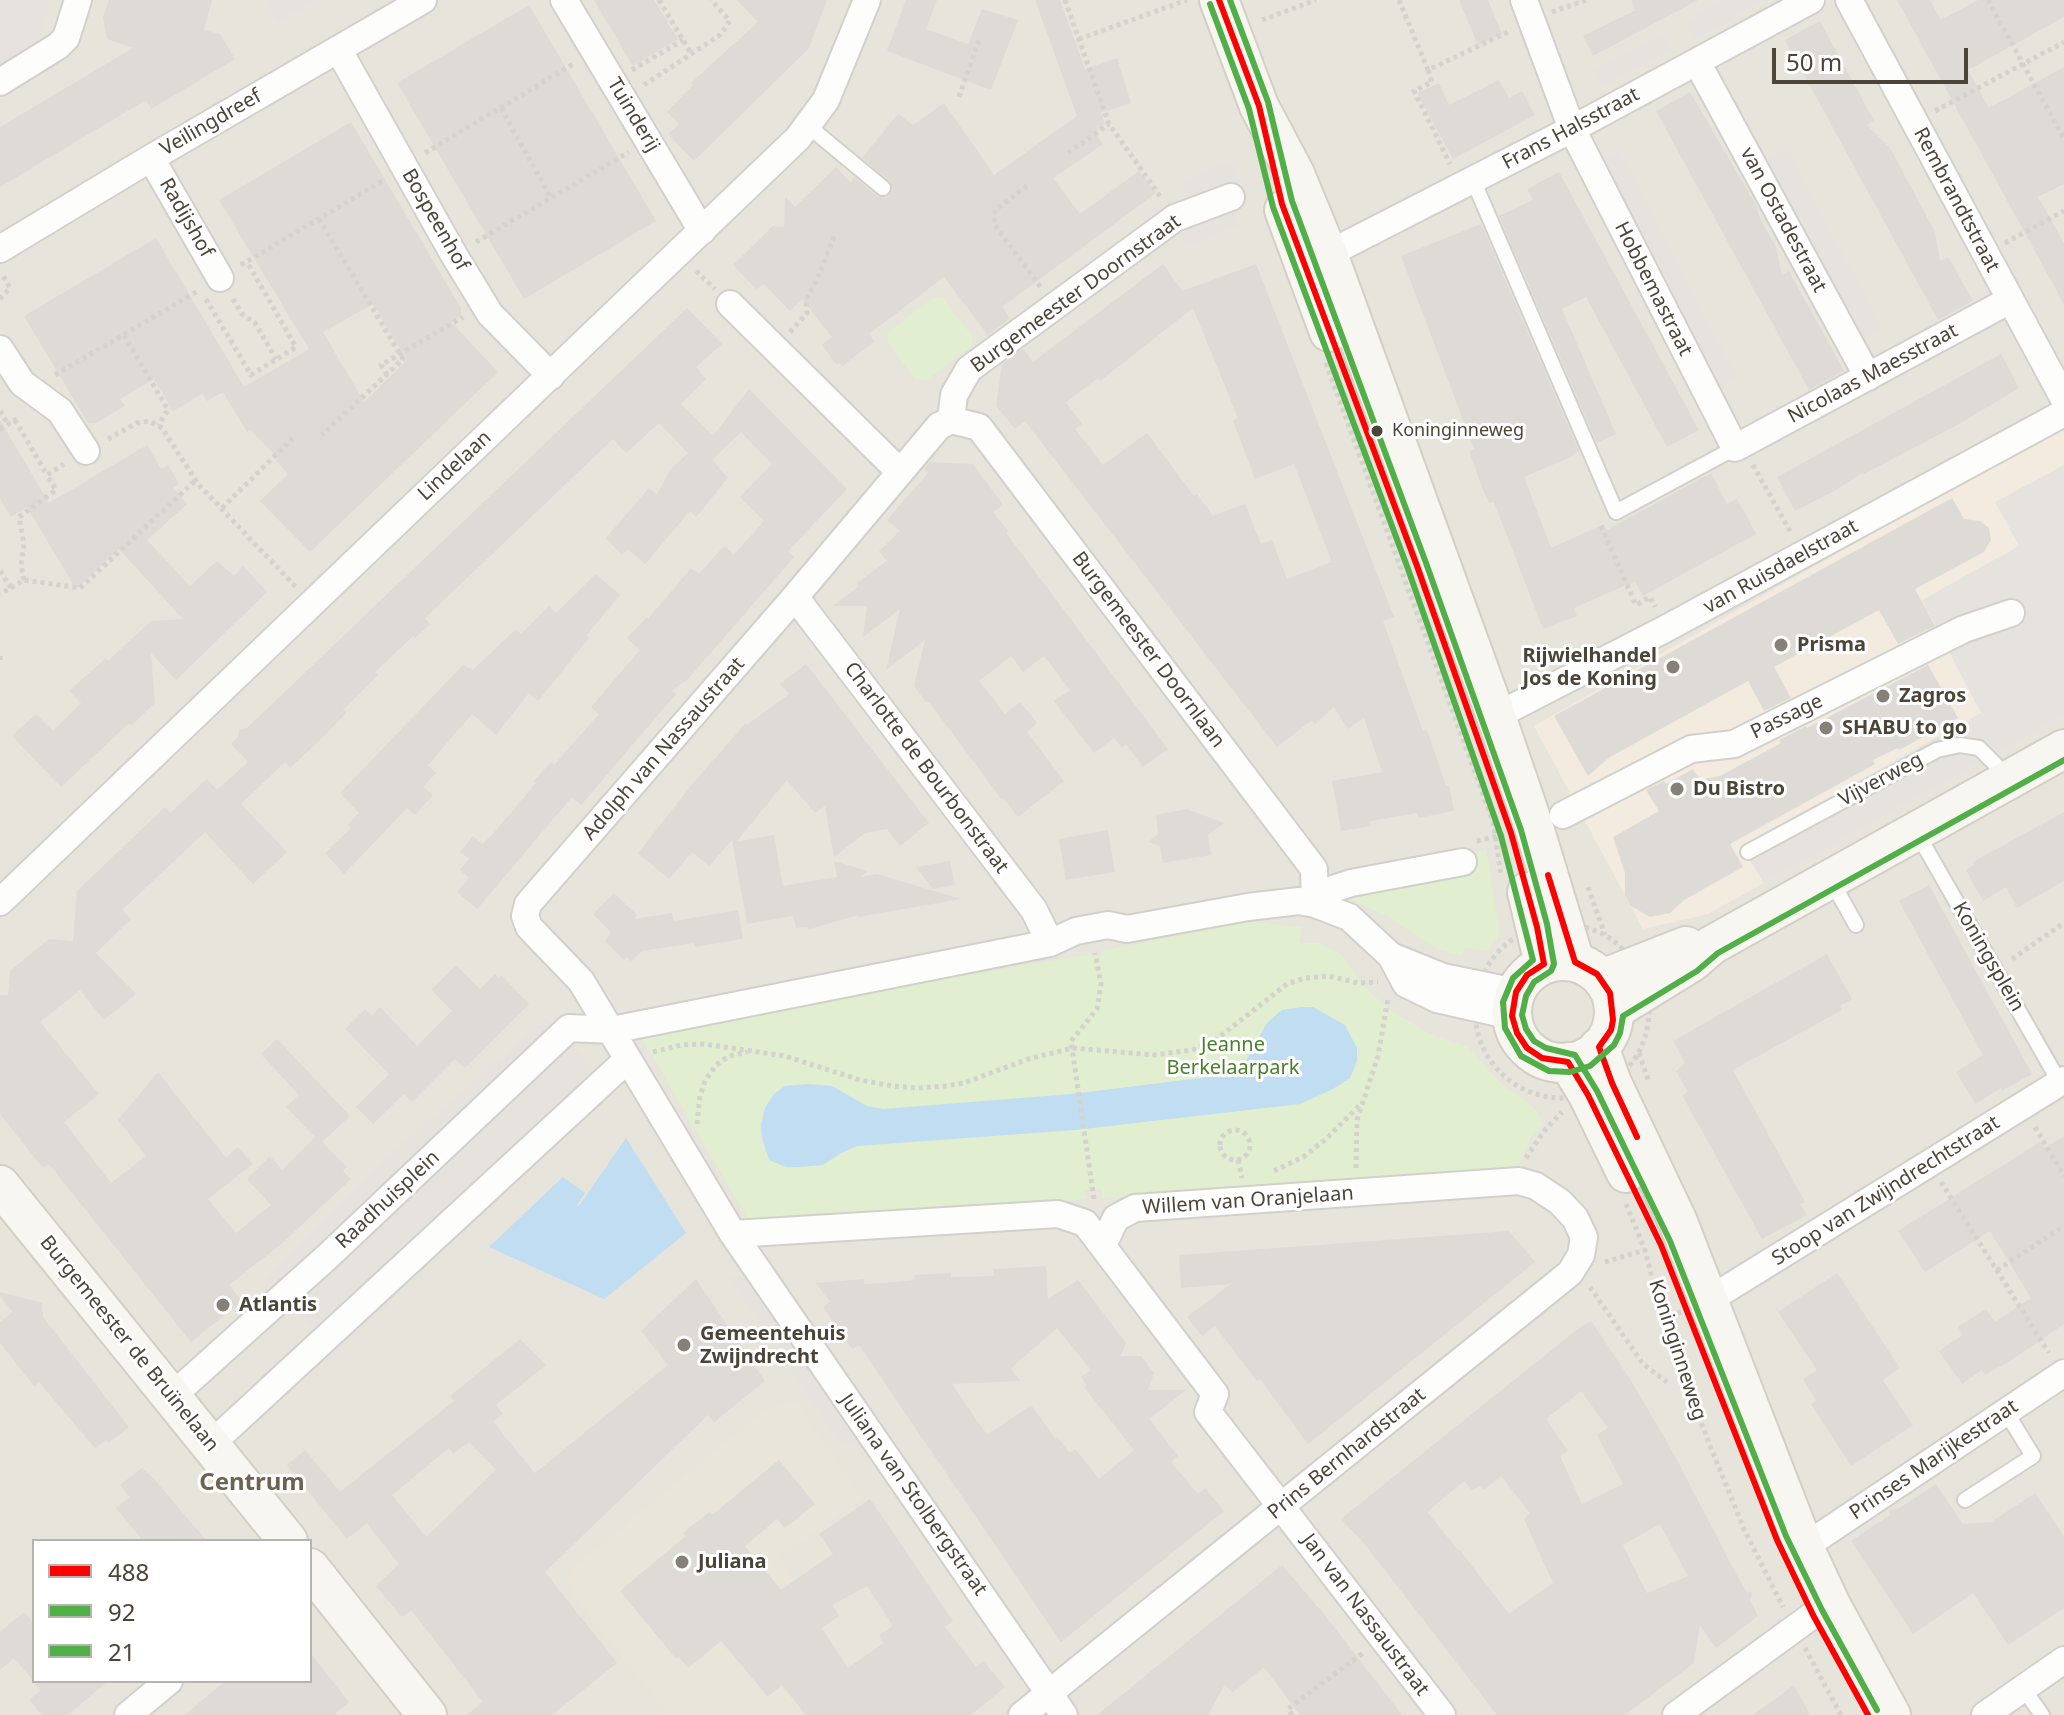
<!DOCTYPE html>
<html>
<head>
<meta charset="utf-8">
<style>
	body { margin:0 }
	#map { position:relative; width:2064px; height:1715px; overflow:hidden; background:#f4f2ee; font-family:"Noto Sans",sans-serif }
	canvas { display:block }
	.legend { position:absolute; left:32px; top:1539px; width:280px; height:144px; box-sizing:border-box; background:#fff; border:2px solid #b7b4b0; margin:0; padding:10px 14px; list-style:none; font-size:24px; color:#4b4439 }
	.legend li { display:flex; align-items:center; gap:16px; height:40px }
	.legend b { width:40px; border:2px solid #b7b4b0 }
	.scale { position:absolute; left:1772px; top:48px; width:196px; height:36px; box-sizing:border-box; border:4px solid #4b4439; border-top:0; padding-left:10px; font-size:24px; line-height:28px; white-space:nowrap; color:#4b4439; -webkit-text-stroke:6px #fff; paint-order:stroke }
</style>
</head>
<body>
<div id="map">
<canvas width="2064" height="1715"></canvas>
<ul class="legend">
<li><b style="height:10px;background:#f00"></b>488</li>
<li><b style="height:10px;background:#50af46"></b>92</li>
<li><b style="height:10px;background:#50af46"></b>21</li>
</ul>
<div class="scale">50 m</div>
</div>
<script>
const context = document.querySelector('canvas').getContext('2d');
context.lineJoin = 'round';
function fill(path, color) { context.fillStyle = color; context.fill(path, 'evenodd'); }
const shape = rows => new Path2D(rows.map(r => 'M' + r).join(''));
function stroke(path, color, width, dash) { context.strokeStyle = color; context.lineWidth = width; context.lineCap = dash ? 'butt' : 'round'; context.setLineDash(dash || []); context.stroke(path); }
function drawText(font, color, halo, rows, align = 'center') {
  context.font = font + ' "Noto Sans",sans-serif'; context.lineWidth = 6; context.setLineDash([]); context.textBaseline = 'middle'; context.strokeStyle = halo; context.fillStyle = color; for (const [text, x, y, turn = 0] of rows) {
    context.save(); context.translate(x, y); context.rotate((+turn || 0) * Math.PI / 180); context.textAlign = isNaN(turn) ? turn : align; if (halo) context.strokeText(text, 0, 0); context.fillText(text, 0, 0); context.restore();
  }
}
fill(shape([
	[0,0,2064,0,2064,1715,0,1715],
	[34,1541,310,1541,310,1681,34,1681]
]), '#e7e4dc');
fill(shape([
	[2061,426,2064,432,2064,716,1708,914,1643,929,1534,726]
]), '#f3ebdf');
fill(shape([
	[797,1402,863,1499,780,1557,838,1643,821,1657,839,1683,797,1715,668,1715,572,1595,568,1584,569,1574,574,1567,767,1408]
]), '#eae5da');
fill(shape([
	[932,298,943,298,973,337,971,347,925,381,915,379,888,343,888,332],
	[1486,849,1500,936,1486,951,1465,948,1462,956,1438,950,1385,915,1347,898],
	[1251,922,1302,927,1300,943,1320,943,1341,954,1363,985,1390,1010,1432,1035,1468,1047,1501,1083,1533,1107,1538,1112,1542,1125,1531,1138,1516,1172,1102,1198,1101,1189,1085,1190,1086,1199,753,1228,641,1037,966,975,1091,954,1092,957,1101,955,1101,951]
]), '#e1eecf');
fill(shape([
	[0,0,50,0,39,42,0,66],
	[265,0,317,0,278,22],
	[1724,0,1766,0,1694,39,1685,22],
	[1664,34,1672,50,1604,86,1595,70],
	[1786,148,1882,328,1862,339,1765,160],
	[1619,151,1736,376,1717,387,1599,161],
	[1232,161,1247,202,1232,208,1239,226,1187,246,1175,218,1190,211,1180,181],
	[2064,465,2064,716,1764,883,1741,846,1981,713,1922,600,2019,546,1995,502],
	[547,1018,612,1090,339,1351,262,1281,382,1162],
	[726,1274,750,1278,864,1447,841,1443]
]), '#e6e3df');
fill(shape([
	[1301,1007,1313,1007,1345,1025,1357,1048,1357,1061,1350,1078,1333,1089,1300,1104,1075,1130,857,1146,841,1153,823,1165,799,1167,786,1167,769,1160,762,1138,761,1125,765,1108,774,1094,785,1086,808,1084,832,1086,867,1106,883,1109,1071,1094,1225,1075,1239,1069,1245,1062,1267,1023,1282,1010],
	[626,1138,686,1233,604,1299,489,1247,563,1177,585,1193,577,1205,579,1206]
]), '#c0ddf1');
fill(shape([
	[109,0,212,0,204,30,220,34,235,59,151,109,146,100,0,187,0,127,133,48,107,39,103,17],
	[594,0,654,0,678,39,633,66],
	[737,0,827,0,809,48,694,161,668,134,679,124,667,112,693,85,691,83,758,22],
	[906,0,937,0,926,29,968,44,982,9,1018,20,991,90,887,51],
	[1035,0,1060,0,1085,69,1117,58,1131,103,1101,113,1105,124,1094,132,1103,144,1053,178,1080,214,1139,171,1156,193,1002,307,1010,318,988,335,944,277,869,334,875,341,842,366,839,363,837,365,822,345,832,337,802,299,790,311,764,284,756,289,733,265,773,226,784,227,785,197,795,207,836,167,851,183,854,177,877,196,886,198,890,195,893,189,890,181,862,158,898,114,913,125,944,103,994,175,1077,116],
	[1459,0,1488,0,1502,34,1478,45],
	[1631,0,1698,0,1593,56,1583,36,1636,10],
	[1897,0,1930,0,1941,20,1978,0,2064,0,2064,17,1968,70,1989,108,2064,67,2064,184,2038,197,2064,243,2064,304],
	[529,5,656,221,524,299,397,83],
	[1820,21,1874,121,1867,125,1890,148,1935,232,1940,261,1948,257,1973,301,1938,320,1785,40],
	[1499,80,1509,98,1522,91,1535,115,1453,159,1417,93,1439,83,1449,105],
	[1690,92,1757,207,1759,216,1776,247,1782,276,1789,271,1844,371,1809,390,1656,111],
	[351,122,461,308,461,316,451,322,498,372,310,552,260,501,288,474,276,461,278,458,250,430,247,432,223,392,207,401,202,394,173,411,154,379,120,399,125,406,96,423,88,423,24,316,156,238,244,387,309,349,219,200],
	[373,304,407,360,364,402,323,332],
	[1559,172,1699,430,1667,447,1586,297,1562,309,1616,434,1597,443,1499,216,1533,200,1527,189],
	[1481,224,1579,451,1572,454,1573,456,1524,477,1551,548,1604,524,1607,530,1711,473,1727,504,1737,499,1756,534,1643,596,1635,581,1574,608,1577,616,1543,629,1494,502,1489,503,1483,490,1469,451,1474,449,1401,256],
	[1163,264,1182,291,1256,264,1394,617,1383,621,1423,731,1427,730,1446,786,1449,785,1454,811,1418,818,1417,813,1371,821,1371,826,1341,831,1332,781,1382,772,1364,718,1348,729,1334,707,1315,724,1312,720,1277,747,1025,421,1015,429,996,406,1002,364,1023,349,1033,362],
	[1193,308,1238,418,1233,421,1255,479,1294,464,1332,562,1287,579,1272,540,1261,544,1245,504,1213,516,1197,494,1194,496,1147,433,1103,465,1075,429,1082,424,1066,402,1098,378,1100,381],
	[687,308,722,344,696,367,706,379,681,404,713,436,749,389,847,489,788,551,794,557,688,679,672,690,676,694,581,805,572,797,477,909,457,892,469,878,460,870,469,859,460,852,473,836,482,844,492,835,536,783,534,781,551,762,554,765,599,714,591,707,640,650,627,638,647,617,648,619,691,568,699,574,724,546,734,555,764,521,740,497,772,464,741,432,712,460,728,478,696,517,690,511,645,564,628,549,622,555,606,538,649,488,657,494,670,470,688,453,659,423,626,453,613,439,425,618,430,624,415,638,413,636,375,672,378,675,343,710,346,713,319,741,290,768,285,762,241,804,287,852,253,884,205,832,122,910,131,919,96,953,136,994,104,1020,80,990,40,1022,99,1094,64,1122,111,1183,146,1156,118,1120,158,1072,226,1158,238,1147,253,1164,208,1199,236,1233,271,1205,247,1179,270,1156,282,1170,315,1137,286,1107,299,1095,261,1054,277,1039,350,1116,322,1142,347,1167,343,1171,351,1179,280,1245,229,1285,242,1301,191,1342,49,1164,43,1168,0,1114,0,995,8,995,10,971,49,939,73,941,77,891,165,807,170,813,207,779,217,790,248,762,231,744,238,737,239,729,247,728],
	[2001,354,2019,388,1959,424,1864,474,1863,472,1836,490,1795,511,1777,477],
	[0,420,49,503,147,445,161,469,168,465,179,484,173,488,187,504,147,540,190,586,217,561,234,576,243,566,267,592,176,680,151,653,155,703,132,725,128,724,61,787,12,736,36,714,53,731,81,703,69,691,106,658,108,661,151,621,183,619,119,549,76,589,27,507,11,517,0,498],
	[930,462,973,464,1003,505,993,512,1008,531,1006,533,1168,749,1143,767,1126,744,1122,748,1114,738,1094,753,1054,701,1070,690,1044,656,1023,672,1011,656,979,681,1005,714,1020,702,1037,723,1027,732,1064,781,1018,817,1004,799,1002,800,929,702,926,702,914,686,925,640,886,670,900,609,863,637,867,606,833,606,859,586,857,583,887,561,879,551,900,531,887,520,928,473,924,469],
	[1952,498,1964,519,1980,521,1989,528,1991,540,1984,552,1915,589,1935,626,1898,644,1879,610,1774,667,1791,698,1764,711,1748,681,1610,757,1588,776,1554,716],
	[596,574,620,595,586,636,589,638,538,701,529,693,496,735,472,714,428,765,436,773,423,787,433,795,415,815,407,808,344,874,325,853,351,828,347,825,359,813,340,793,463,665,473,670,516,629,521,634,549,606,556,613],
	[806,664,929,823,900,846,887,829,865,833,834,857,825,806,815,813,787,780,736,842,774,835,783,886,837,877,834,861,868,871,860,877,877,874,961,899,858,917,858,915,810,929,807,927,796,928,793,916,747,924,732,840,709,866,692,852,669,879,638,853,695,781,745,724,747,725,789,694,780,684],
	[1928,665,1958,718,1899,750,1898,748,1873,760,1875,764,1730,844,1743,867,1684,900,1670,913,1650,917,1631,906,1625,895,1625,873,1613,837,1659,811,1646,790,1664,781,1666,784,1693,769,1700,780,1720,776,1781,743,1779,740,1806,726,1807,728],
	[1187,809,1224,823,1208,835,1211,855,1163,863,1160,846,1148,842,1158,834,1156,815],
	[2064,812,2064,881,2017,908,2006,887,1983,901,1966,870,1974,865,1973,862],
	[1108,830,1115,872,1066,880,1059,839],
	[950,861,955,885,933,889,916,867],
	[1929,885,2032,1074,2002,1091,2001,1088,1976,1104,1956,1072,1983,1055,1899,901],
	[614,893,637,915,634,919,672,913,674,921,738,910,743,939,695,947,694,943,642,951,631,961,626,957,624,960,605,941,611,932,593,914],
	[1827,954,1852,999,1840,1006,1842,1010,1733,1070,1805,1202,1800,1204,1807,1215,1762,1239,1682,1095,1688,1092,1676,1071,1685,1063,1673,1041],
	[456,965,480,989,495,974,499,978,501,975,529,1004,465,1068,455,1059,412,1102,404,1094,373,1124,356,1107,389,1074,345,1029,365,1009,372,1016,380,1007,417,1046,452,1011,431,990],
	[2064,1136,2064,1324,2010,1361,1985,1375,1982,1370,1962,1384,1939,1351,1963,1335,1958,1327,1986,1309,1995,1322,2031,1298,1990,1231,1925,1272,1898,1231,2040,1142,2044,1148],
	[1509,1231,1535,1262,1308,1444,1260,1379,1257,1381,1215,1326,1202,1336,1187,1317,1231,1284,1181,1288,1179,1255],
	[1046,1266,1048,1299,1078,1280,1126,1343,1121,1356,1141,1356,1154,1373,1148,1390,1186,1390,1149,1419,1178,1456,1171,1462,1198,1494,1205,1488,1224,1511,1061,1642,859,1345,852,1349,823,1307,830,1302,816,1283,864,1279,864,1284,872,1284,915,1280,914,1275,951,1273,951,1277,994,1276,994,1269],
	[1057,1328,1091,1370,1081,1377,1087,1385,1084,1387,1134,1450,1099,1479,1075,1449,1070,1453,1057,1437,1055,1438,1031,1405,987,1435,952,1384,1020,1381,1011,1368],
	[1837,1273,1900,1368,1883,1380,1913,1425,1851,1466,1811,1404,1817,1401,1803,1379,1817,1370,1778,1312],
	[696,1279,765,1381,714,1422,708,1415,545,1572,617,1663,552,1715,467,1715,483,1702,411,1610,402,1617,376,1586,399,1564,367,1523,347,1539,287,1465,305,1450,340,1492,454,1401,450,1396,520,1339,546,1365,496,1405,503,1414,493,1422,535,1473,668,1365,641,1331],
	[469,1442,496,1470,426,1537,392,1495,449,1448,453,1454],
	[0,1292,42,1303,43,1317,129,1427,108,1443,106,1440,95,1448,39,1382,34,1386,0,1343,0,1322,13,1312,0,1296],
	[1591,1321,1630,1379,1675,1456,1735,1572,1746,1591,1752,1593,1750,1600,1758,1616,1716,1648,1700,1625,1694,1663,1625,1715,1497,1715,1363,1542,1341,1519,1579,1328],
	[1581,1391,1608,1428,1597,1435,1623,1484,1582,1504,1560,1456,1568,1451,1546,1419],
	[1501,1476,1530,1513,1524,1519,1553,1583,1509,1614,1459,1549,1458,1550,1427,1512,1464,1481,1472,1490,1480,1486,1484,1490],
	[1660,1524,1688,1576,1647,1593,1623,1545],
	[779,1460,815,1504,785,1528,777,1519,745,1546,781,1590,833,1554,819,1534,870,1499,953,1621,945,1627,976,1667,983,1661,1005,1687,971,1715,806,1715,782,1685,768,1697,721,1641,688,1668,679,1657,676,1659,620,1591,686,1536,683,1533,709,1512,712,1515],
	[867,1586,893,1626,879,1635,884,1643,848,1668,822,1628,839,1616,832,1605],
	[142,1468,153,1478,207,1541,143,1541,116,1508,130,1497,120,1485],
	[1936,1484,1963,1524,1991,1522,2035,1493,2064,1536,2064,1608,2008,1645,1973,1593,1913,1634,1851,1541,1890,1515,1890,1510,1898,1509],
	[1282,1565,1328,1619,1402,1715,1300,1715,1264,1667,1232,1693,1225,1684,1208,1715,1097,1715],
	[24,1612,34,1624,34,1681,108,1681,68,1715,42,1715,29,1700,41,1690,14,1658,0,1670,0,1632],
	[310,1653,349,1702,334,1715,185,1715,225,1681,310,1681],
	[1794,1685,1810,1715,1753,1715]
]), '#dedbd6');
const lane = shape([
	[807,125,883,188],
	[1473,180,1616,512,1735,448],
	[1917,833,2060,1083],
	[1748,852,1937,750,1960,745,1979,748,1995,764,2006,780],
	[1831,880,1856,925],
	[1965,1500,2033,1456,2006,1412],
	[2023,1688,2042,1715]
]);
const street = shape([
	[564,0,702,231],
	[1524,0,1572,129,1735,448,2010,300],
	[1849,0,2064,399],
	[338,49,454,255,490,314,551,376],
	[1697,62,1868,377],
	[0,82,58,46,66,38,78,0],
	[151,158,220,278],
	[0,249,151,158,423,0],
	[1328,254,1572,129,1811,0],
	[730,304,900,472],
	[0,349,22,383,60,411,86,451],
	[951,420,939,426,795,597,528,904,525,916,529,927,581,981,733,1234,1064,1715],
	[951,420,979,427,1314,869,1315,904],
	[951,420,954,395,969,369,1175,218,1231,197],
	[795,597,1034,910,1050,943],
	[1496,716,1667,628,2064,413],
	[1563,815,1691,749,1734,744,1964,629,2011,613],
	[0,902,798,138,826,100,867,0],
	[1315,904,1333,889,1351,883,1463,862],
	[1391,956,1443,977,1516,992],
	[733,1234,1058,1214,1085,1223,1215,1394,1208,1412,1442,1715],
	[1707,1301,2064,1080],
	[171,1397,327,1257,569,1028,612,1030,1050,943,1076,931,1108,925,1127,929,1248,907,1299,901,1315,904,1349,917,1391,956,1406,984,1437,999,1512,1016],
	[210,1445,628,1059],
	[1804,1547,2064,1373],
	[128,1715,169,1681],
	[1022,1715,1570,1273,1581,1255,1584,1237,1575,1218,1560,1202,1536,1186,1519,1181,1135,1208,1116,1218,1103,1245],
	[1676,1715,1813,1615],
	[1985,1715,2064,1660]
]);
const secondary = shape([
	[1219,0,1259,106,1295,174,1328,254,1496,716,1533,824,1575,962],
	[1284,210,1329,332],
	[1527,892,1544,964],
	'1512 1012a51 51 0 1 1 102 0a51 51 0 1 1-102 0Z',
	[1602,979,1686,946],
	[1614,1010,1692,962,1712,945,2064,749],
	[1599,1047,1612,1083,1678,1222,1804,1547,1831,1605,1891,1715],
	[1568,1062,1588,1095,1626,1173],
	[0,1185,288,1541],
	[310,1568,427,1715]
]);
stroke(lane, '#d2d0cb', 18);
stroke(street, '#d2d0cb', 30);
stroke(secondary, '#d3cfc5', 42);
stroke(shape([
	[659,0,692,55],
	[1065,0,1109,124,1162,199],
	[1399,0,1428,70,1510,31],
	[1988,0,2064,139],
	[1552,12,1586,0],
	[1262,20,1316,0],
	[1079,39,1187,0],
	[632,70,683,40],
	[1428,70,1432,82,1414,91,1450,164],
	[644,85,720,35,730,21,711,0],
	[959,97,980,37],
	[501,108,551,198],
	[1935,111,2064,42],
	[425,153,575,63],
	[1068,153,1109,124],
	[1027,186,995,210,994,224,1042,289],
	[319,219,403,359,322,435],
	[476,242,629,152],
	[2005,243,2064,211],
	[241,265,384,180],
	[696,271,715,289],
	[0,299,10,288,2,274],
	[206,299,251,375,296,347,247,262],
	[233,299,242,314,255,323,276,359],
	[790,332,807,313,806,300,819,275,835,234],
	[124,335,168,410,158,425],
	[1326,363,1493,822,1501,875],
	[55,375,198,291],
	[387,375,381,365,463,317],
	[0,411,8,424],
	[15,420,47,475],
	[0,429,17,419],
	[108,439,137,423,149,421,162,428,198,484,296,587],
	[1753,465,1791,533],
	[222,508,293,438],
	[1601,526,1636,605,1650,597,1655,607],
	[0,571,11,588,0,594],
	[24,580,21,565,24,544,19,517,56,490,47,475,64,464],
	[11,588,24,580,80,588,196,480],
	[0,656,0,660],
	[1477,841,1506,834],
	[1588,887,1605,935],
	'1475 1011a87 87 0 1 1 174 0a87 87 0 1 1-174 0Z',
	[2012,959,2064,923],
	[653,1052,681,1045,704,1044,785,1056,860,1080,892,1086,918,1088,945,1086,964,1083,1028,1059,1073,1048,1154,1055,1192,1050,1218,1038,1287,984,1305,978,1329,976,1358,983,1378,982],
	[1639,1053,1649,1082],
	[697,1124,700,1096,705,1081,716,1065,729,1056,747,1052],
	[2035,1127,2064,1176],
	'1220 1145a15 15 0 1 1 30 0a15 15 0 1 1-30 0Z',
	[1526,1158,1544,1131,1562,1112],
	[1238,1160,1242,1178],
	[1356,1168,1357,1120,1378,1056,1388,998],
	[1274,1171,1303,1157,1326,1139,1363,1102],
	[1941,1182,2049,1353],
	[1094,1199,1071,1041,1097,1009,1101,984,1095,953],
	[1626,1204,1645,1250,1663,1320,1707,1438,1744,1529,1783,1607],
	[1605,1262,1645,1250],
	[1997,1270,2064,1226],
	[1590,1287,1643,1364,1667,1382],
	[1663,1320,1681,1312],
	[1805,1648,1841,1715],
	[1292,1715,1288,1709,1363,1653]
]), '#d3d2cc', 5, [4, 4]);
stroke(lane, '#fdfdfc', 14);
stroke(street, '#fdfdfc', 26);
stroke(secondary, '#f7f6f1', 38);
stroke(shape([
	[1219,0,1259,106,1282,204,1417,566,1511,833,1537,927,1544,964,1527,975,1516,992,1512,1016,1517,1033,1527,1048,1542,1058,1568,1062,1588,1095,1661,1245,1777,1540,1813,1615,1868,1715],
	[1548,875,1575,962,1597,974,1610,993,1613,1020,1611,1030,1599,1047,1612,1083,1637,1137]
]), '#f00', 6);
stroke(shape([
	[1210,4,1249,109,1273,207,1408,569,1501,836,1533,960,1513,978,1503,1002,1505,1028,1521,1056,1549,1071,1570,1072,1590,1066,1614,1045,1620,1033,1623,1016,1697,971,1718,953,2064,760]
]), '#50af46', 6);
stroke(shape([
	[1230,0,1268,102,1292,201,1426,563,1521,830,1547,924,1554,964,1551,971,1534,982,1526,996,1522,1015,1526,1029,1534,1041,1546,1048,1575,1055,1597,1091,1670,1241,1786,1536,1822,1610,1877,1710]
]), '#50af46', 6);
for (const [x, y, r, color] of [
	[1377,431,7,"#4b4439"],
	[1781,645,8,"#868178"],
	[1673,667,8,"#868178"],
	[1883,696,8,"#868178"],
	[1826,728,8,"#868178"],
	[1677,789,8,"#868178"],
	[223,1305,8,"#868178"],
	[684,1345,8,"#868178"],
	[682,1562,8,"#868178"]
]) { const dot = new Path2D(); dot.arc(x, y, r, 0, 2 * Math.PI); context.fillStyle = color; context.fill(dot); stroke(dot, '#fff', 3); }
drawText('18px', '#4b4439', '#fff', [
	["Koninginneweg",1392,431]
], 'left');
drawText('20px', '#4b4439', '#fff', [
	["Tuinderij",633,115,59],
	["Veilingdreef",211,123,-30],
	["Frans Halsstraat",1571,129,-28],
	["Rembrandtstraat",1956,200,62],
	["Radijshof",186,218,60],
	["Bospeenhof",435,220,60],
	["van Ostadestraat",1783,220,62],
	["Hobbemastraat",1653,289,63],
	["Burgemeester Doornstraat",1076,294,-36],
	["Nicolaas Maesstraat",1873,374,-28],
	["Lindelaan",455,466,-43],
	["van Ruisdaelstraat",1781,567,-29],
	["Burgemeester Doornlaan",1148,650,53],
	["Passage",1787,717,-26],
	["Adolph van Nassaustraat",664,749,-49],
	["Charlotte de Bourbonstraat",926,768,53],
	["Vijverweg",1881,780,-28],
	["Koningsplein",1988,957,60],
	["Stoop van Zwijndrechtstraat",1886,1191,-32],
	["Raadhuisplein",388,1200,-43],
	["Willem van Oranjelaan",1248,1201,-4],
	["Burgemeester de Bruïnelaan",129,1344,51],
	["Koninginneweg",1677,1350,72],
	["Prins Bernhardstraat",1347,1454,-39],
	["Prinses Marijkestraat",1934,1460,-34],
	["Juliana van Stolbergstraat",913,1495,55],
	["Jan van Nassaustraat",1365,1615,53]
]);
drawText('bold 20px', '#4b4439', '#fff', [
	["Prisma",1797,645],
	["Rijwielhandel",1657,656,"right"],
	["Jos de Koning",1657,679,"right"],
	["Zagros",1899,696],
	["SHABU to go",1842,728],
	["Du Bistro",1693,789],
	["Atlantis",239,1305],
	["Gemeentehuis",700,1334],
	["Zwijndrecht",700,1357],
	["Juliana",698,1562]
], 'left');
drawText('20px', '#4a7f2a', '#fff', [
	["Jeanne",1233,1045],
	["Berkelaarpark",1233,1068]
]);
drawText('bold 24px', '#6e6250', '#fff', [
	["Centrum",252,1483]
]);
</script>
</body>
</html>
